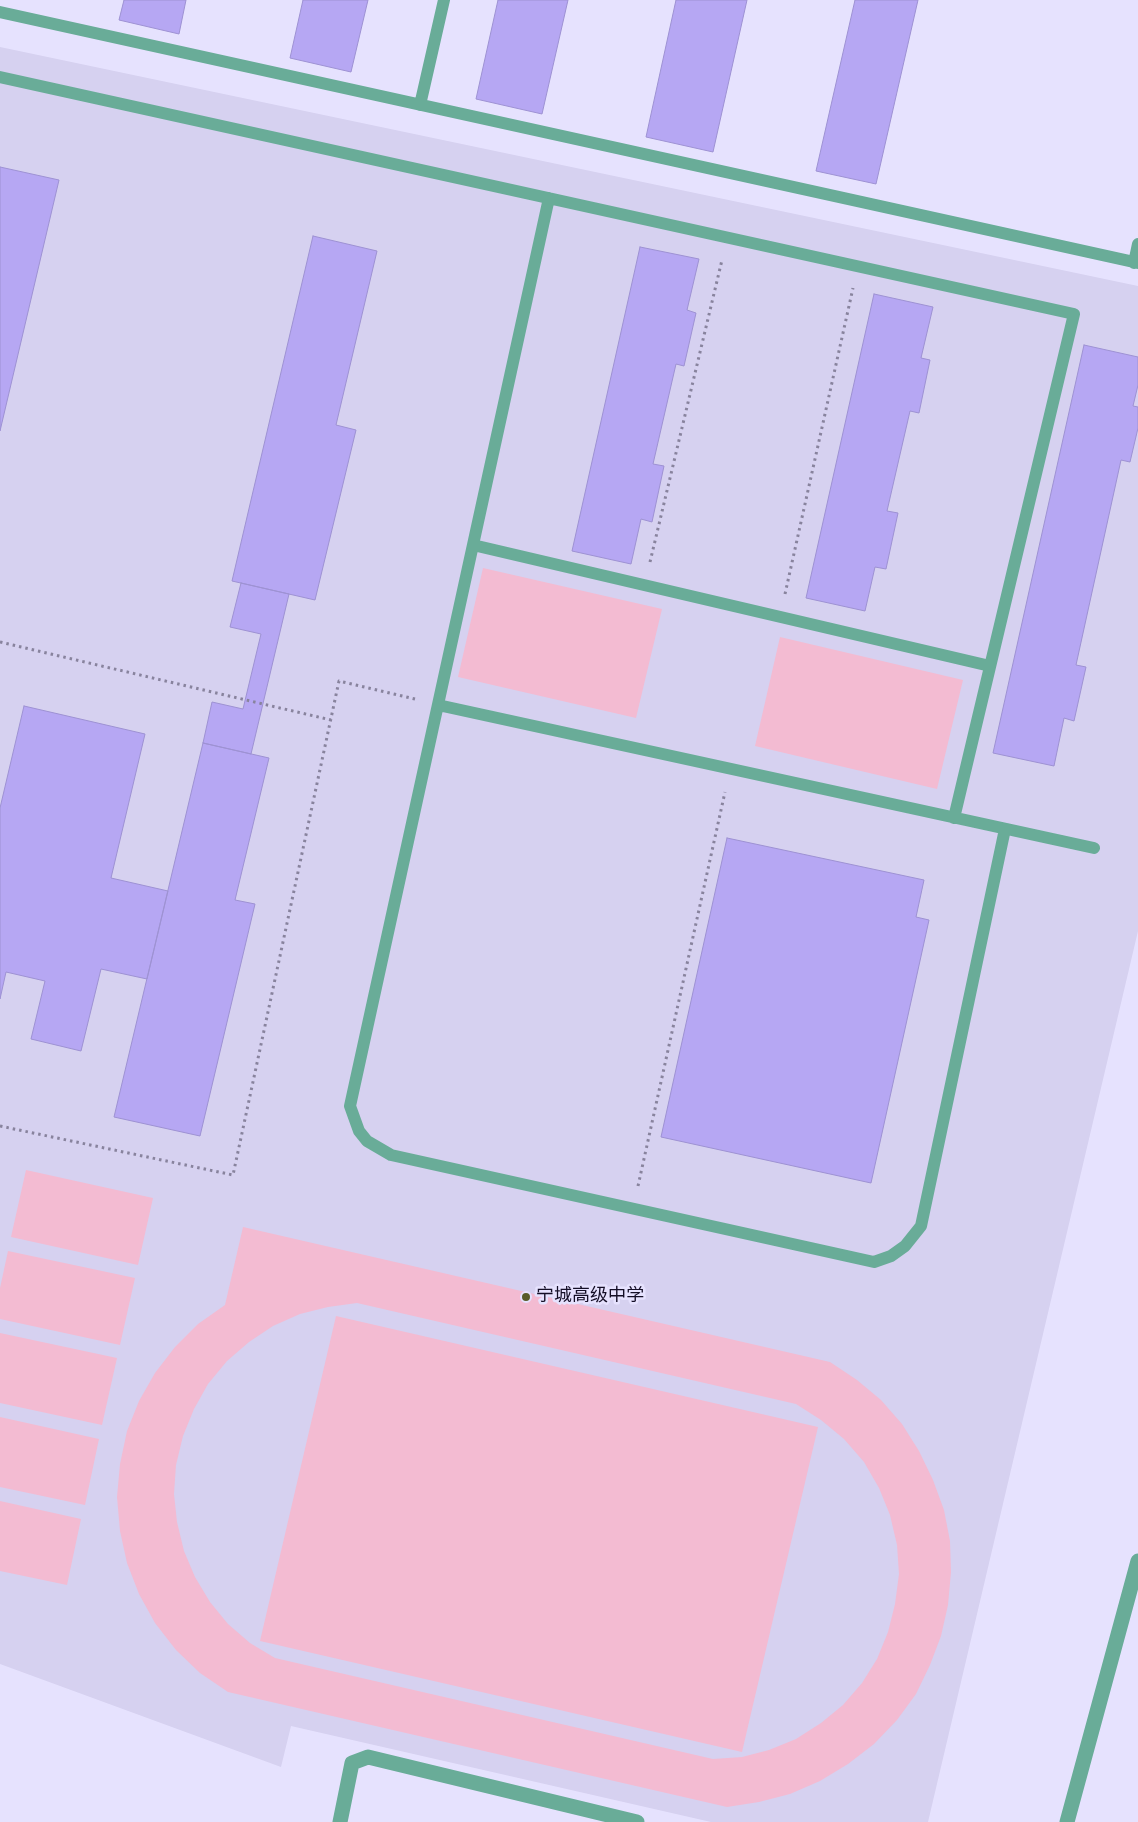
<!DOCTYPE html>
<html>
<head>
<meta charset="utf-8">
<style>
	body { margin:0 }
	canvas { display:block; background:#e6e2fe }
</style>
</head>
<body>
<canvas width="1138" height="1822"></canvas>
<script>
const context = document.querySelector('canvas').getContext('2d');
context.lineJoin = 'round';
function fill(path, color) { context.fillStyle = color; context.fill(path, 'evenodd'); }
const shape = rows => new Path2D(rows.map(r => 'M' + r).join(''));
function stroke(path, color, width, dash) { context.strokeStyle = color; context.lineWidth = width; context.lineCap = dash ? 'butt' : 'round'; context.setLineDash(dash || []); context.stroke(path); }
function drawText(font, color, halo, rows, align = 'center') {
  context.font = font + ' Jost,"Noto Sans SC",sans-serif'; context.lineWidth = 5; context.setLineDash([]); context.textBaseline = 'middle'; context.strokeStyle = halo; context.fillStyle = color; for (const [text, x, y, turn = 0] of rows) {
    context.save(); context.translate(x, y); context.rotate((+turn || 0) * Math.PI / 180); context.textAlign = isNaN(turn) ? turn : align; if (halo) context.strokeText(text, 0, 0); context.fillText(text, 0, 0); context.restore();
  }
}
fill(shape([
	[0,47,1138,286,1138,931,928,1822,711,1822,291,1726,281,1767,0,1664]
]), '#d6d1f0');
fill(shape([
	[483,568,662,609,636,718,458,677],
	[780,637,963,680,937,789,755,746],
	[26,1170,153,1198,138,1265,11,1237],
	[243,1227,830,1362,857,1380,881,1400,902,1424,919,1451,933,1480,944,1510,950,1541,951,1572,948,1605,941,1636,930,1665,916,1694,897,1720,874,1744,848,1764,820,1781,790,1794,759,1802,727,1807,228,1692,200,1673,176,1650,155,1623,139,1594,127,1563,120,1531,117,1497,120,1464,127,1431,139,1401,155,1373,175,1347,198,1324,225,1305],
	[357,1303,796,1404,821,1420,844,1439,864,1462,879,1488,890,1515,897,1545,899,1574,895,1604,888,1632,877,1659,862,1683,843,1705,821,1723,796,1739,769,1750,742,1757,713,1759,275,1658,250,1643,228,1624,210,1602,195,1577,184,1551,177,1522,174,1494,176,1465,183,1436,194,1409,208,1384,227,1361,249,1342,273,1326,300,1314,328,1307],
	[8,1251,135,1278,120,1345,0,1319,0,1288],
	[336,1316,818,1427,742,1752,260,1641],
	[0,1333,117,1358,102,1425,0,1403],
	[0,1417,99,1439,85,1505,0,1487],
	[0,1501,81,1519,67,1585,0,1571]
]), '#f3bbd2');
const building = shape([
	[124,0,186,0,179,34,119,20,124,0],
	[303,0,368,0,351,72,290,58,303,0],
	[498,0,568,0,542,114,476,99,498,0],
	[676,0,747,0,713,152,646,137,676,0],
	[855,0,918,0,876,184,816,171,855,0],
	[0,167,59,180,0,431,0,167],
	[313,236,377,251,336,425,356,430,315,600,232,581,313,236],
	[640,247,699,259,687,310,696,313,684,366,676,364,653,464,664,466,652,522,641,519,631,564,572,551,640,247],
	[874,294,933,307,921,358,930,360,919,413,910,411,887,511,898,513,886,569,875,567,865,611,806,598,874,294],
	[1084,345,1138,357,1138,385,1133,406,1138,407,1138,428,1130,462,1121,460,1076,665,1086,667,1074,721,1064,718,1054,766,993,753,1084,345],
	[241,583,289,594,251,754,203,743,212,702,243,709,261,634,230,627,241,583],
	[24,706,145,734,111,878,168,891,147,979,101,969,81,1051,31,1039,45,981,6,972,0,999,0,808,24,706],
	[203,743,269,758,235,900,255,904,200,1136,114,1117,203,743],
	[727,838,924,880,916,917,929,920,871,1183,661,1137,727,838]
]);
fill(building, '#b6a7f3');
stroke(building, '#9e92d3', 1);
stroke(shape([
	[650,562,722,260],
	[785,594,853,288],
	[0,642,331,720],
	[0,1126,233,1175,339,681,415,699],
	[638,1186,725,792]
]), '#88839d', 3, [2.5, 4]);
stroke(shape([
	[0,12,1138,263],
	[0,77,1074,314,954,818],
	[420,105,444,0],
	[549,198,350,1106,359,1131,367,1141,391,1155,874,1262,891,1256,905,1246,921,1226,1005,829],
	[1134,263,1138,244],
	[473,545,990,666],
	[438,705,1094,848]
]), '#69ac98', 12);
stroke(shape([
	[340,1822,352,1763,368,1757,637,1822],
	[1067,1822,1138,1561]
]), '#69ac98', 15);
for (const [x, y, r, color] of [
	[526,1297,5,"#585b29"]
]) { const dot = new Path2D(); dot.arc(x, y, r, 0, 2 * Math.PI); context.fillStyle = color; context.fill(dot); stroke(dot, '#e6e2fe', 2); }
drawText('18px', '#140e26', '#e6e2fe', [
	["宁城高级中学",536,1297]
], 'left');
</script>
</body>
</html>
